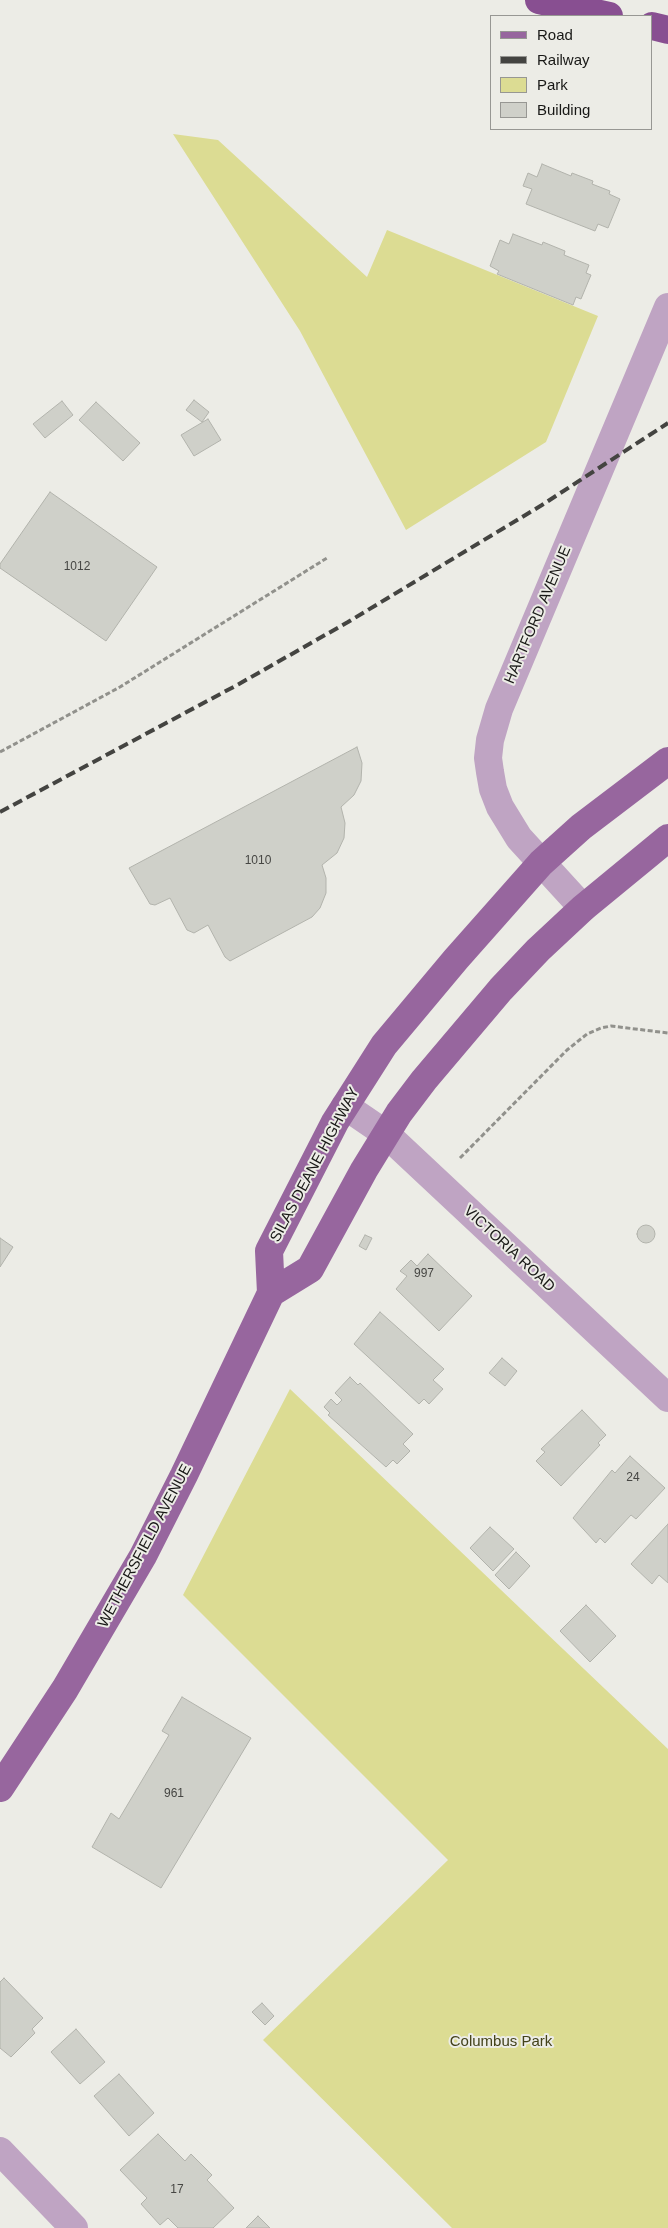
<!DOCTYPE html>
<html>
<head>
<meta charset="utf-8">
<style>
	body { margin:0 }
	#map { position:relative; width:668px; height:2228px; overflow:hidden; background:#ecece6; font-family:Arial,sans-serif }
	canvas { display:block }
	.legend { position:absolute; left:490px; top:15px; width:162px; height:115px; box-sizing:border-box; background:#ecece6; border:1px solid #979793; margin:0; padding:6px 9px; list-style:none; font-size:15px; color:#181816 }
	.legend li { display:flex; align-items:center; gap:10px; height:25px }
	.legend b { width:25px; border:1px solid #979793 }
</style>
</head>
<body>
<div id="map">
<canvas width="668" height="2228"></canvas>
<ul class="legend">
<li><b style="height:6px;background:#97669e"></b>Road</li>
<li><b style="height:6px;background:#444441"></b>Railway</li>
<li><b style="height:14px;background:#dcdc93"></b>Park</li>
<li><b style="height:14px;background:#cfd0c9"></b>Building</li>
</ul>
</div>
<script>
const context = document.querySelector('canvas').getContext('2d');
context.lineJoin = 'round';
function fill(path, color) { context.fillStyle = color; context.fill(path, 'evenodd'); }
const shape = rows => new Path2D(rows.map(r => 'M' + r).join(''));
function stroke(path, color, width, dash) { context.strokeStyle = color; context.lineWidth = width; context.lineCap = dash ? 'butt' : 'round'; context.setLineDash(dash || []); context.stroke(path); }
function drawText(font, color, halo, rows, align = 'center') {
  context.font = font + ' Arial,sans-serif'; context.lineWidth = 4; context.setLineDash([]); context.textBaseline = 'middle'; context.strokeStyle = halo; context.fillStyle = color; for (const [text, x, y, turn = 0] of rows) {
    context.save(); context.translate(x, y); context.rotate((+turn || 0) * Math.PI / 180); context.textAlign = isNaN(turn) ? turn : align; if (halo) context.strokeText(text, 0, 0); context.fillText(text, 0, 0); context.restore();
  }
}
fill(shape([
	[173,134,218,140,367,277,387,230,598,316,546,442,406,530,300,331],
	[290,1389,668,1749,668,2228,452,2228,263,2040,448,1860,183,1595]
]), '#dcdc93');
const building = shape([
	[542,164,571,176,572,173,593,181,592,184,610,191,609,194,620,199,608,228,598,224,595,231,526,204,532,189,523,186,528,173,537,177,542,164],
	[513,234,542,245,543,242,565,251,564,255,589,265,586,273,591,275,581,299,576,297,573,305,497,274,499,271,490,266,500,240,509,244,513,234],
	[194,400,209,412,202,422,186,410,194,400],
	[62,401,73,415,45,438,33,424,62,401],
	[96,402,140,443,123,461,79,420,96,402],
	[208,419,221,440,194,456,181,435,208,419],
	[50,492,157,567,106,641,0,568,0,564,50,492],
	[357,747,362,763,361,781,354,795,341,807,345,823,344,838,337,853,322,865,326,878,326,893,320,908,312,917,230,961,225,957,208,925,194,933,187,930,170,898,155,905,150,904,129,868,357,747],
	'637 1234a9 9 0 1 1 18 0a9 9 0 1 1-18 0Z',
	[365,1235,372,1238,366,1250,359,1246,365,1235],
	[0,1238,13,1247,0,1267,0,1238],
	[428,1254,472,1296,439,1331,396,1289,407,1276,400,1271,411,1260,417,1266,428,1254],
	[380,1312,444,1369,433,1380,443,1389,429,1404,424,1399,419,1404,354,1344,380,1312],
	[502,1358,517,1371,505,1386,489,1373,502,1358],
	[350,1377,358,1385,360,1383,413,1434,403,1444,410,1451,397,1464,393,1460,386,1467,328,1415,330,1413,324,1407,331,1399,337,1405,342,1400,335,1393,350,1377],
	[582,1410,606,1435,598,1443,600,1445,561,1486,536,1461,545,1452,541,1449,582,1410],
	[630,1456,665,1488,636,1519,631,1515,605,1543,600,1538,596,1543,573,1518,612,1470,615,1473,630,1456],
	[668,1524,668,1583,659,1575,652,1584,631,1564,668,1524],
	[490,1527,514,1549,493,1571,470,1548,490,1527],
	[516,1552,530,1566,509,1589,495,1575,516,1552],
	[586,1605,616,1636,590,1662,560,1631,586,1605],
	[182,1697,251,1738,161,1888,92,1847,111,1813,119,1819,169,1735,162,1731,182,1697],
	[4,1978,43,2018,32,2029,35,2033,11,2057,0,2048,0,1982,4,1978],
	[262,2003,274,2016,265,2025,252,2012,262,2003],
	[76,2029,105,2062,80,2084,51,2052,76,2029],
	[119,2074,154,2113,129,2136,94,2096,119,2074],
	[158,2134,185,2161,191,2154,212,2175,207,2180,234,2208,213,2228,178,2228,168,2218,160,2225,141,2204,147,2198,120,2170,158,2134],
	[258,2216,270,2228,246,2228,258,2216]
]);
fill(building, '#cfd0c9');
stroke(building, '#b2b3ac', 1);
stroke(shape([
	[0,752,120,687,327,558],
	[460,1158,567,1050,587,1034,601,1028,611,1026,668,1033]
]), '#91918c', 3, [5, 2.5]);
stroke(shape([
	[345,1106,386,1134,668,1398],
	[0,2151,74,2228]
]), '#bfa4c3', 28);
stroke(shape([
	[583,908,519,838,500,807,493,789,490,772,488,758,490,740,499,709,668,307]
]), '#bfa4c3', 28);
stroke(shape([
	[271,1293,269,1251,335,1122,384,1045,456,959,541,863,581,827,668,761],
	[0,1788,65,1689,143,1556,184,1475,271,1293,310,1269,364,1170,399,1113,424,1080,501,989,538,950,583,908,668,838]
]), '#97669e', 28);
stroke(shape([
	[539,0,609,16],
	[652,26,668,30]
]), '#884f91', 28);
stroke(shape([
	[0,812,239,684,348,622,542,505,668,423]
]), '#444441', 4, [10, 5]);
drawText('12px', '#464643', null, [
	["1012",77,567],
	["1010",258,861],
	["997",424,1274],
	["24",633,1478],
	["961",174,1794],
	["17",177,2190]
]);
drawText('15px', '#181816', '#ecece6', [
	["HARTFORD AVENUE",538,615,-67],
	["SILAS DEANE HIGHWAY",315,1165,-62],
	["VICTORIA ROAD",509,1249,43],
	["WETHERSFIELD AVENUE",145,1546,-62]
]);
drawText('15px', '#43421a', '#ecece6', [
	["Columbus Park",501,2042]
]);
</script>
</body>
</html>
